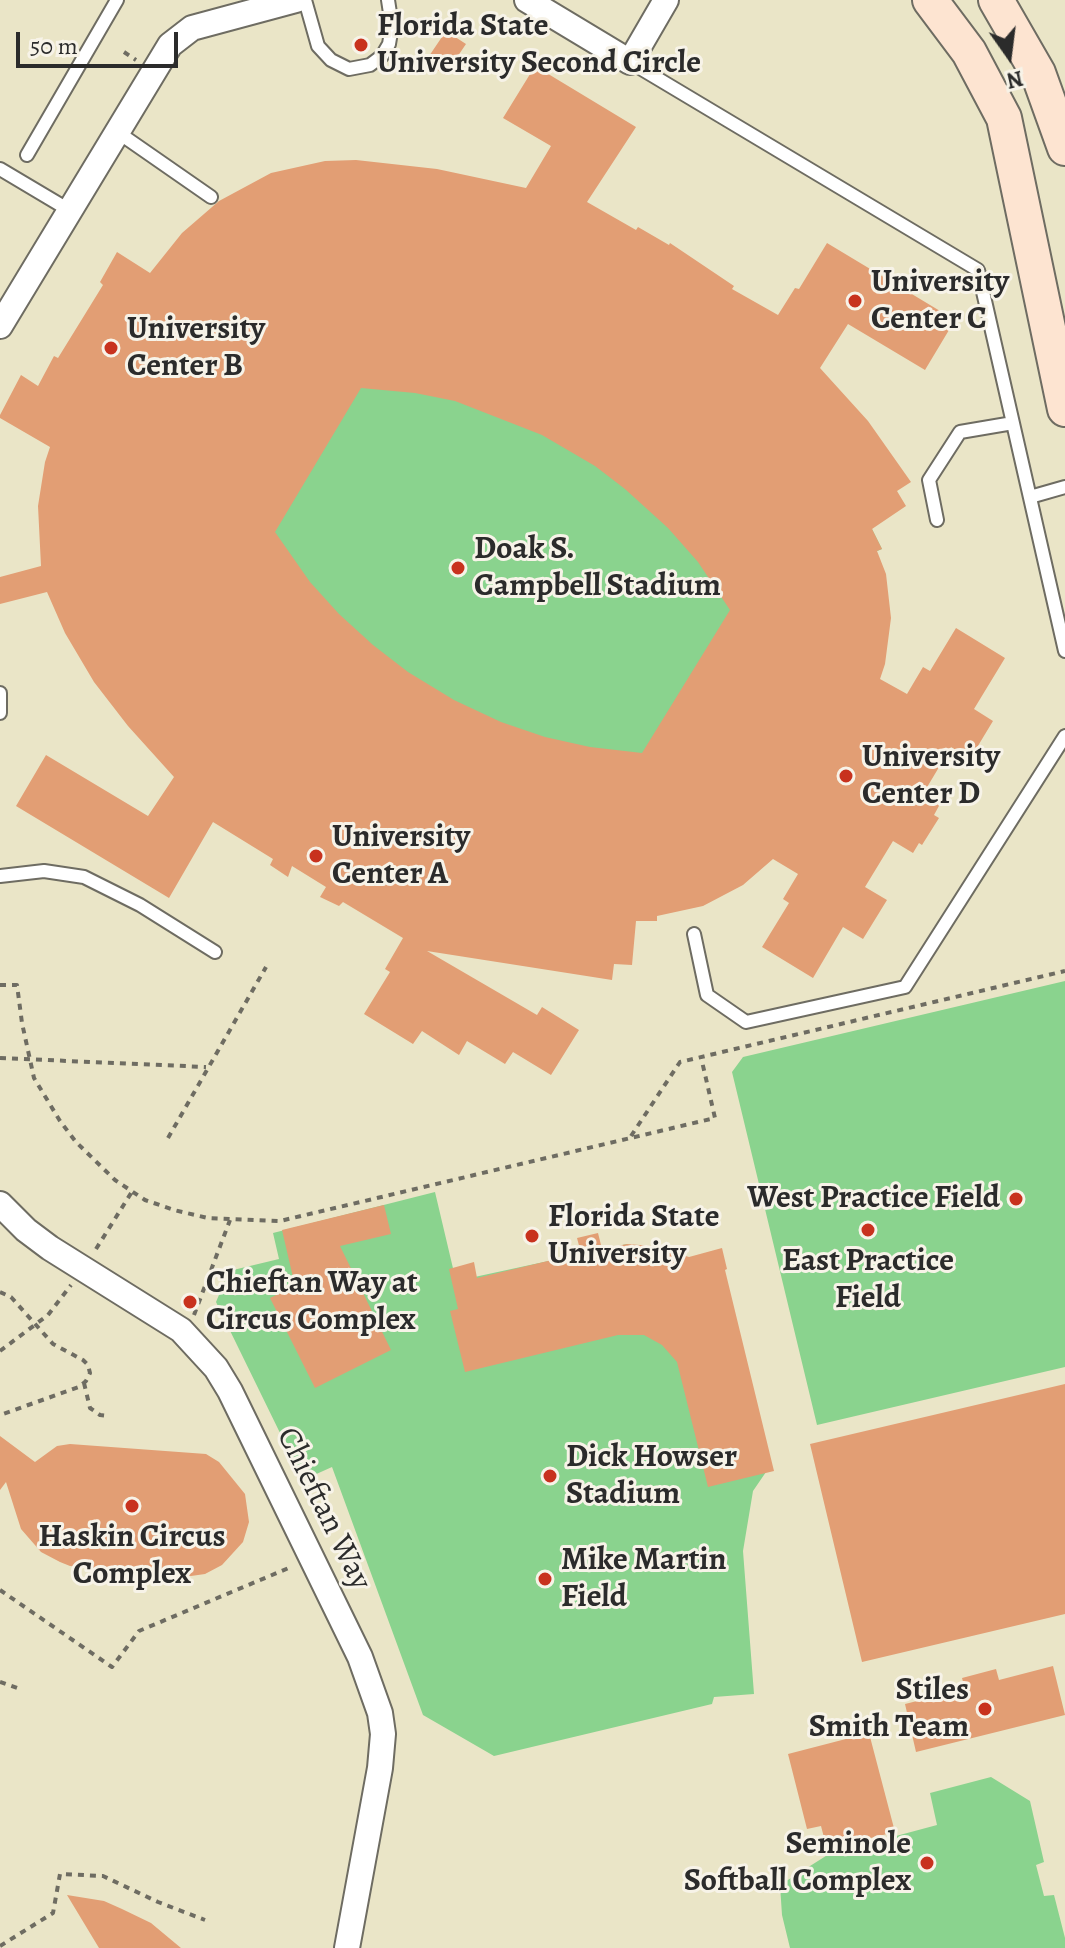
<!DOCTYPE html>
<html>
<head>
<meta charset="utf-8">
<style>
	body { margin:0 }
	#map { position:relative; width:1065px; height:1948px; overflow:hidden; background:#eae5c7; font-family:Alegreya,serif }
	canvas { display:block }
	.north { position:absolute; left:969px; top:16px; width:80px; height:80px; -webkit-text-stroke:6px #f7f3e8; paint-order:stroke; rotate:166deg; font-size:22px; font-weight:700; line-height:32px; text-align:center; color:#2b2b2b }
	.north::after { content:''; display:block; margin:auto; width:28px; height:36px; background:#2b2b2b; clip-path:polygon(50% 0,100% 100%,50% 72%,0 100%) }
	.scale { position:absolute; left:16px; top:32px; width:162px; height:36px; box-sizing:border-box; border:4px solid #2b2b2b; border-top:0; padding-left:10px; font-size:24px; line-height:28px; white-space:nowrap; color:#2b2b2b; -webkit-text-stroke:6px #f7f3e8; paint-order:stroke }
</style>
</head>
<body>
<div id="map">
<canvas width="1065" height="1948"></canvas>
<div class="north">N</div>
<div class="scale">50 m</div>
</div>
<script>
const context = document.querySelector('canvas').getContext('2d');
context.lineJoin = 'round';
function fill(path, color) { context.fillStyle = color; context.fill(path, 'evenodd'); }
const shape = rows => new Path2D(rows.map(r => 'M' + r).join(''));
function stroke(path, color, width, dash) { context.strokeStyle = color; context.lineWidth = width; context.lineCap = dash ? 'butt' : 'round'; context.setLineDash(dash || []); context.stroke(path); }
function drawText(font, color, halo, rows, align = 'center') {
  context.font = font + ' Alegreya,serif'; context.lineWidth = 6; context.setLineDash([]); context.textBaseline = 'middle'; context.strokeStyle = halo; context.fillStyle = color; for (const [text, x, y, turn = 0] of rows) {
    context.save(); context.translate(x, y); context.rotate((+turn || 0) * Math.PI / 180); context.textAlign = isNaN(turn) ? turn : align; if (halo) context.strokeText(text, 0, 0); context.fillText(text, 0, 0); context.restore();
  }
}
fill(shape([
	[191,292,872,529,882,549,819,575,651,853,657,921,636,921,108,428],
	[1065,981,1065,1367,817,1425,732,1072,743,1057],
	[435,1192,456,1281,627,1244,766,1472,753,1491,743,1551,754,1694,714,1697,712,1704,494,1756,423,1715,332,1467,303,1480,216,1302,229,1271,279,1259,273,1233],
	[991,1777,1030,1801,1044,1862,1036,1865,1044,1896,1054,1895,1065,1938,1065,1948,790,1948,782,1915,780,1885,829,1854,937,1825,930,1793]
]), '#8ad38e');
fill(shape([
	[446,31,466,44,445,75,425,62],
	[535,66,636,127,587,202,636,230,638,227,669,245,670,243,734,286,732,289,778,315,795,288,799,289,827,243,955,320,925,370,848,324,820,368,868,421,911,482,897,491,906,506,872,529,882,549,877,551,886,574,891,618,885,664,880,679,907,694,923,667,930,671,956,628,1005,658,974,709,993,721,970,759,951,747,923,794,940,804,934,815,939,818,922,845,919,843,913,853,893,841,865,887,887,900,863,939,843,927,813,978,762,947,789,903,783,899,798,874,773,859,743,885,703,906,657,916,657,921,636,921,632,965,614,964,612,980,427,951,537,1015,542,1007,579,1030,551,1075,513,1052,505,1064,467,1041,459,1055,422,1031,413,1044,364,1014,390,972,385,969,403,938,343,902,339,906,320,897,326,887,292,866,288,877,270,865,273,859,213,822,169,898,16,806,46,755,148,816,174,777,128,726,94,682,65,633,47,592,0,604,0,577,41,566,38,506,45,462,50,447,0,418,0,415,21,375,38,386,54,356,58,358,103,285,100,282,117,252,150,273,182,233,219,201,271,173,325,161,356,160,437,169,526,188,551,146,503,118],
	[361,388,415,393,455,401,542,435,595,466,625,489,668,528,698,562,730,610,642,753,590,747,545,737,501,722,454,700,408,672,373,645,339,614,310,582,275,532],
	[384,1205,391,1234,340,1246,391,1350,315,1388,270,1298,295,1286,282,1230],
	[598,1233,602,1249,627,1244,652,1246,689,1257,722,1248,727,1269,725,1270,774,1471,708,1487,677,1362,662,1345,644,1335,618,1335,465,1372,450,1311,458,1309,449,1269,474,1262,477,1278,581,1253,577,1238],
	[1065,1384,1065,1614,862,1662,810,1444],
	[0,1436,35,1462,57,1446,70,1444,206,1454,219,1462,245,1494,249,1522,243,1542,222,1565,205,1574,191,1576,70,1566,60,1562,41,1552,21,1529,6,1482,0,1490],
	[1053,1666,1065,1715,916,1752,905,1704,965,1689,962,1678,996,1669,999,1680],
	[869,1733,895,1832,827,1849,821,1826,807,1829,788,1754],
	[67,1895,104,1901,122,1909,151,1923,181,1948,99,1948]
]), '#e29e74');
const lane = shape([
	[305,0,318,46,331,60,349,69,370,65,382,56,389,44,392,26,388,0],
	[630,62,978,270,1065,651],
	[116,131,211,197],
	[27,155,117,0],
	[0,169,69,210],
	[1030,497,1065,487],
	[937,520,929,480,960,432,1013,423],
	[0,693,0,713],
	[0,876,44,871,84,877,140,905,215,952],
	[694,934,707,995,746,1022,905,987,1065,736]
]);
const street = shape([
	[527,0,630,62,666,0],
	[0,326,170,45,192,28,296,0],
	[0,1204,26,1230,50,1248,181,1330,216,1368,230,1391,360,1657,380,1713,383,1734,380,1768,347,1948]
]);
const secondary = shape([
	[930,0,969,52,1004,118,1065,409],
	[996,0,1038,73,1065,148]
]);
stroke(lane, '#6e6c62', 16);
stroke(street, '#6e6c62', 28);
stroke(secondary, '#6e6c62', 38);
stroke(shape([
	[124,52,136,60],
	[0,985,17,985,22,1023,34,1078,60,1121,76,1142,115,1180,145,1200,174,1210,208,1218,280,1221,715,1118,701,1057],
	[0,1058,206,1067],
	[631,1136,680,1062,1065,971],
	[168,1138,266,967],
	[96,1249,133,1190],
	[0,1292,11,1297,53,1344,83,1360,88,1365,90,1373,86,1381,79,1387,0,1415],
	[194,1315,230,1220],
	[0,1351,48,1315,71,1285],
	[84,1383,90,1408,100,1415,109,1416],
	[0,1590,112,1667,139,1631,291,1567],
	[0,1682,20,1689],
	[0,1946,53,1913,60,1874,103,1876,158,1902,205,1920]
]), '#6e6c62', 4, [6, 6]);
stroke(lane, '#fff', 12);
stroke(street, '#fff', 24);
stroke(secondary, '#fde4d1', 34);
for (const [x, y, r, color] of [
	[361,45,8,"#c8321e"],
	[855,301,8,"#c8321e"],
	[111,348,8,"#c8321e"],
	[458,568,8,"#c8321e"],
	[846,776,8,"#c8321e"],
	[316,856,8,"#c8321e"],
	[1016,1199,8,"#c8321e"],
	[868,1230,8,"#c8321e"],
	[532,1236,8,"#c8321e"],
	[190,1302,8,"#c8321e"],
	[550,1476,8,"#c8321e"],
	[132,1506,8,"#c8321e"],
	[545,1579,8,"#c8321e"],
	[985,1709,8,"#c8321e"],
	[927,1863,8,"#c8321e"]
]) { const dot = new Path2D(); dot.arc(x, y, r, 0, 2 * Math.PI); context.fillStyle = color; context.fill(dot); stroke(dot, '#f7f3e8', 3); }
drawText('bold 32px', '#2b2b2b', '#f7f3e8', [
	["Florida State",377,27],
	["University Second Circle",377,64],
	["University",871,283],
	["Center C",871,320],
	["University",127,330],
	["Center B",127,367],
	["Doak S.",474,550],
	["Campbell Stadium",474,587],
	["University",862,758],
	["Center D",862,795],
	["University",332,838],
	["Center A",332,875],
	["West Practice Field",1000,1199,"right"],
	["Florida State",548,1218],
	["University",548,1255],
	["East Practice",868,1262,"center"],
	["Field",868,1299,"center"],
	["Chieftan Way at",206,1284],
	["Circus Complex",206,1321],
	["Dick Howser",566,1458],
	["Stadium",566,1495],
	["Haskin Circus",132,1538,"center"],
	["Complex",132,1575,"center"],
	["Mike Martin",561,1561],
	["Field",561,1598],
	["Stiles",969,1691,"right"],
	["Smith Team",969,1728,"right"],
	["Seminole",911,1845,"right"],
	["Softball Complex",911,1882,"right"]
], 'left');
drawText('32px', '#2b2b2b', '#f7f3e8', [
	["Chieftan Way",323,1509,64]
]);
</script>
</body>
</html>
